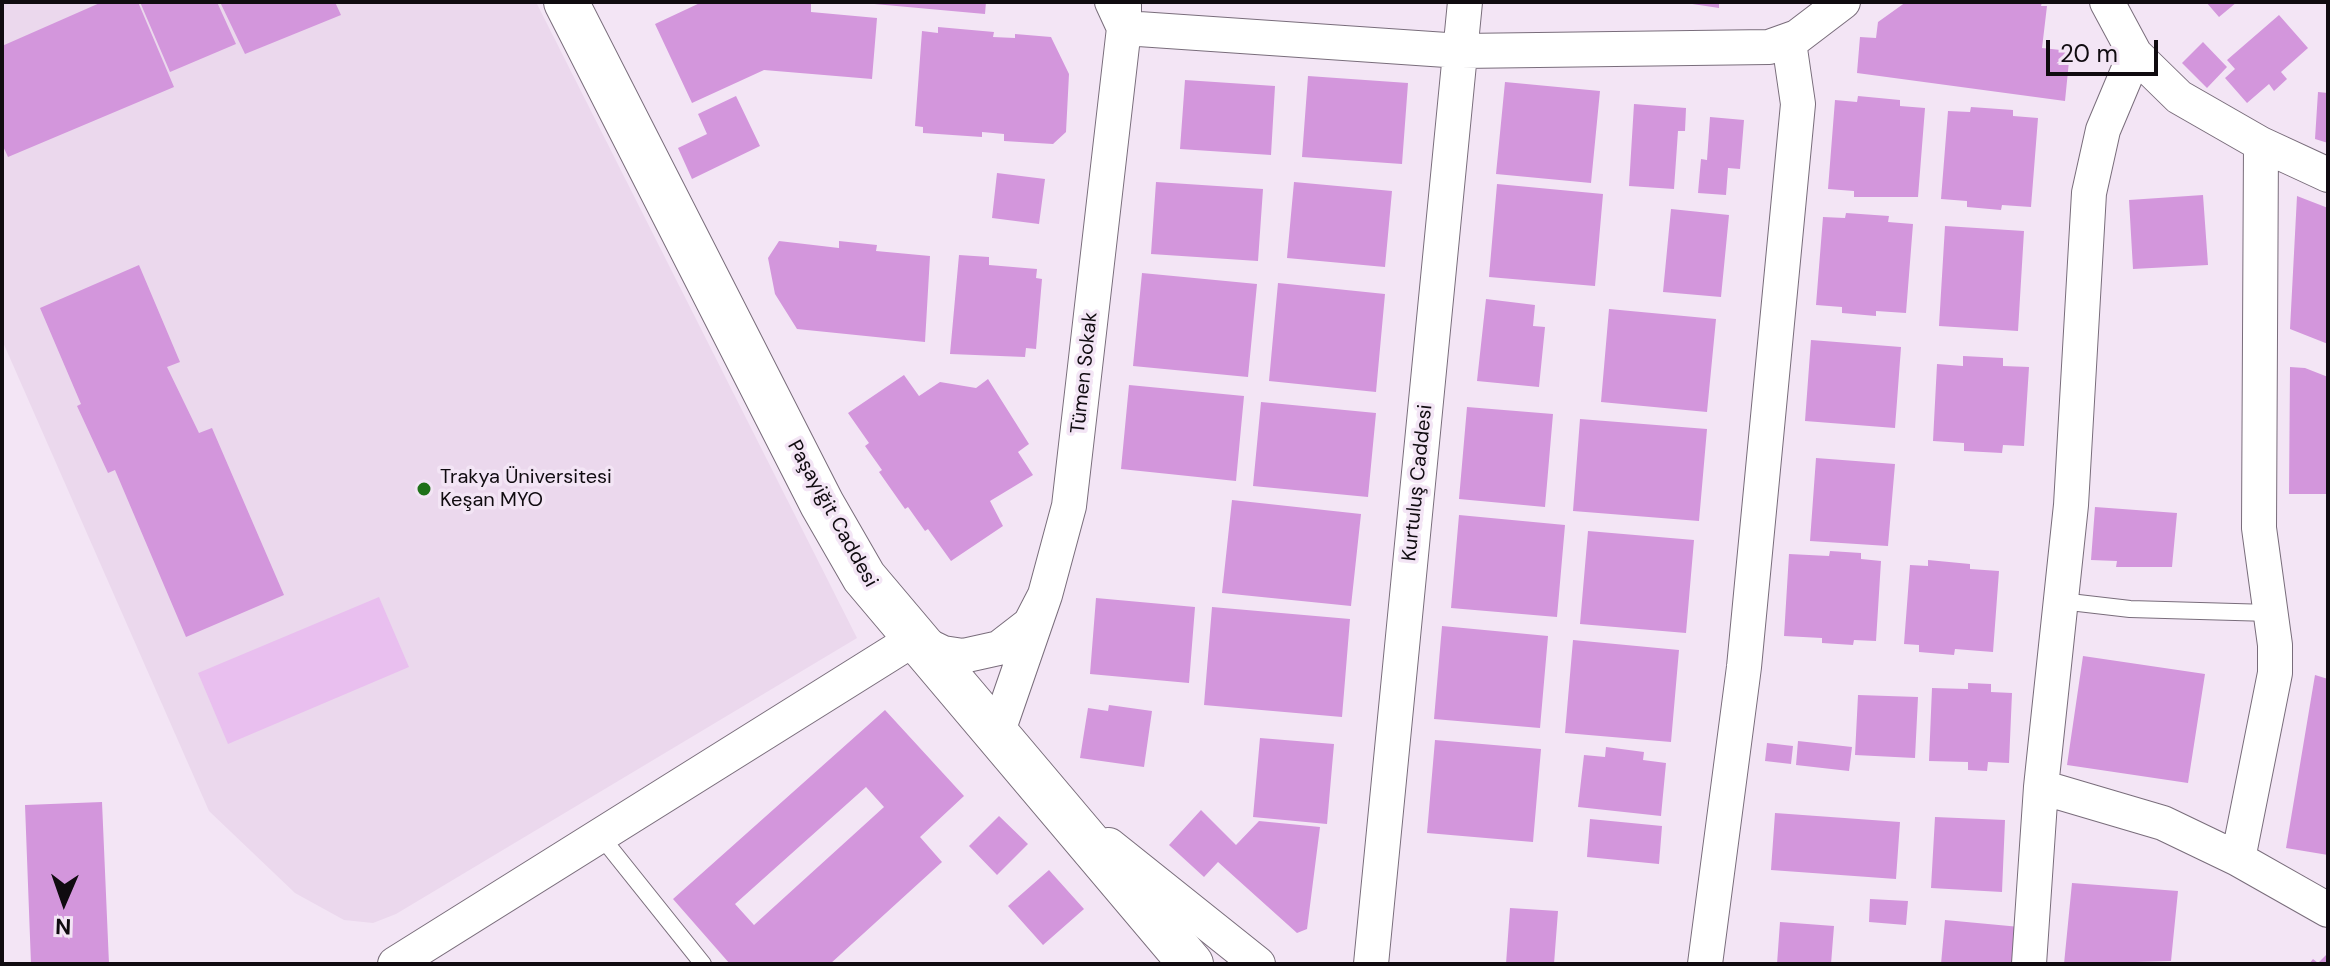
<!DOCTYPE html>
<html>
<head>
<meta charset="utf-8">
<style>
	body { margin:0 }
	#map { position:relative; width:2330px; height:966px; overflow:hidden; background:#f3e5f5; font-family:"DM Sans",sans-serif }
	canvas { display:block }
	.frame { position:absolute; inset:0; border:4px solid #100b10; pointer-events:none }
	.north { position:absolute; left:24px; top:862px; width:80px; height:80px; -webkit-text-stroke:6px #f3e5f5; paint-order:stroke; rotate:182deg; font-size:22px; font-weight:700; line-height:32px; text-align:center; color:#100b10 }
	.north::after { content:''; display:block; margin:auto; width:28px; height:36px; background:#100b10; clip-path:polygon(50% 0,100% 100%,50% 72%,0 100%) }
	.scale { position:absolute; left:2046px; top:40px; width:112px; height:36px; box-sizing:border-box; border:4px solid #100b10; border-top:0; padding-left:10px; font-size:24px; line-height:28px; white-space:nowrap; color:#100b10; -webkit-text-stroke:6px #f3e5f5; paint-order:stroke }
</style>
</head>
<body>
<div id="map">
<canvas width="2330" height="966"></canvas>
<div class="frame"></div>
<div class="north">N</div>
<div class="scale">20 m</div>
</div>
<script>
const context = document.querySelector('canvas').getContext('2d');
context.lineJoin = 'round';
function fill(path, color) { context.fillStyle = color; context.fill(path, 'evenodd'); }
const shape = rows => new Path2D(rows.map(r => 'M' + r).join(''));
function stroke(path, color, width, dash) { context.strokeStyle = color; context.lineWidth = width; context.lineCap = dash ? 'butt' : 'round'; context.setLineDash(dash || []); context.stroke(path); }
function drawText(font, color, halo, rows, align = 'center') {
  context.font = font + ' "DM Sans",sans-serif'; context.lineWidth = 7; context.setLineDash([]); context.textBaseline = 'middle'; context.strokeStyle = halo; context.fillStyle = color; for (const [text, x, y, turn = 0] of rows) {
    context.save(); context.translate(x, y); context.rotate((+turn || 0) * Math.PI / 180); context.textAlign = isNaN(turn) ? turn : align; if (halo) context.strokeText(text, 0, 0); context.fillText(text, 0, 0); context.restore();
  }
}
fill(shape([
	[2,2,536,2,857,638,396,914,373,923,344,920,295,893,209,811,2,340]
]), '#ebd8ed');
fill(shape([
	[379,597,409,667,228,744,198,673]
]), '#e9bfef');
fill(shape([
	[102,2,138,2,174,87,8,157,2,144,2,46],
	[140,2,217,2,236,44,170,72],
	[220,2,335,2,341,15,245,54],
	[702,2,811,2,811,12,877,18,872,79,764,70,692,103,655,24],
	[852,2,986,2,985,14],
	[1679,2,1719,2,1719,8],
	[1906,2,2042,2,2041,6,2047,6,2042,48,2070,51,2065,101,1857,73,1860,37,1876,38,1878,22],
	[2206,2,2237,2,2219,17],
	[2279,15,2308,48,2281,72,2287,79,2274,91,2269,84,2247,103,2225,78,2235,69,2227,60],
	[938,27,994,32,993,37,1015,38,1015,34,1051,37,1069,74,1066,132,1053,144,1004,141,1004,134,982,132,982,137,923,133,923,127,915,126,922,31,938,33],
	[2203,42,2227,67,2207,88,2182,63],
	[1308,76,1408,83,1402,164,1302,157],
	[1185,80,1275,86,1271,155,1180,149],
	[1505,82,1600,91,1591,183,1496,174],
	[2318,92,2328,93,2328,143,2315,139],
	[736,96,760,146,692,179,678,148,707,134,698,114],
	[1858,96,1900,100,1900,106,1925,108,1918,197,1854,197,1854,191,1828,189,1835,100,1857,102],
	[1634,104,1686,108,1685,131,1678,131,1674,189,1629,186],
	[1971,107,2013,110,2013,116,2038,118,2031,207,2002,205,2001,210,1967,207,1967,201,1941,199,1948,111,1970,112],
	[1710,117,1744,120,1740,169,1728,168,1726,195,1698,193,1701,159,1707,160],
	[997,173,1045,179,1039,224,992,218],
	[1156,182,1263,189,1258,261,1151,254],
	[1294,182,1392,191,1385,267,1287,258],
	[1497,184,1603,194,1595,286,1489,277],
	[2203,195,2208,265,2133,269,2129,200],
	[2297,196,2328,208,2328,344,2290,329],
	[1671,209,1729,215,1721,297,1663,292],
	[1846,213,1889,216,1888,222,1913,224,1906,313,1876,311,1876,316,1842,313,1842,307,1816,305,1823,217,1845,218],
	[1945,226,2024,231,2018,331,1939,326],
	[779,241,839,248,839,241,877,245,876,251,930,256,925,342,797,329,775,294,768,258],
	[959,255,989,257,989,265,1037,269,1036,278,1042,279,1036,349,1026,348,1025,357,950,354],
	[139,265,180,362,167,367,199,433,212,428,284,595,186,637,115,470,108,473,77,406,81,404,40,308],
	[1142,273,1257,284,1248,377,1133,366],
	[1278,283,1385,294,1376,392,1269,381],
	[1486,299,1535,305,1533,326,1545,327,1539,387,1477,381],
	[1609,309,1716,319,1707,412,1601,402],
	[1811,340,1901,347,1895,428,1805,421],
	[1963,356,2003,358,2003,366,2029,367,2024,446,2003,445,2002,453,1964,451,1964,443,1933,441,1937,364,1963,366],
	[2290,367,2305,368,2328,377,2328,494,2289,494],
	[904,375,919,396,940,382,976,388,988,379,1029,444,1018,452,1033,475,990,501,1003,526,951,561,928,529,925,531,908,507,905,509,879,472,882,470,865,446,869,443,848,413],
	[1129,385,1244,396,1236,481,1121,469],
	[1261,402,1376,413,1368,497,1253,486],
	[1467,407,1553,414,1545,507,1459,499],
	[1580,419,1707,429,1699,521,1573,511],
	[1816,458,1895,464,1888,546,1810,541],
	[1232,500,1361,514,1351,606,1222,593],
	[2095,507,2177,513,2172,567,2116,567,2117,561,2091,560],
	[1459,515,1565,525,1557,617,1451,608],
	[1588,531,1694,540,1686,633,1580,624],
	[1830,551,1861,553,1861,559,1881,561,1876,641,1854,640,1853,645,1822,643,1822,638,1784,636,1789,554,1829,556],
	[1928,560,1970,564,1970,569,1999,571,1993,652,1955,649,1954,655,1919,652,1919,645,1904,644,1910,565,1928,566],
	[1096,598,1195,607,1189,683,1090,674],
	[1212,607,1350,619,1342,717,1204,705],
	[1442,626,1548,636,1540,728,1434,719],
	[1573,640,1679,650,1671,742,1565,733],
	[2083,656,2205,674,2188,783,2067,765],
	[2315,675,2328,679,2328,855,2286,848],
	[1968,683,1991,684,1991,692,2012,693,2009,763,1988,762,1987,771,1968,770,1968,762,1929,761,1932,688,1968,689],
	[1858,695,1918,697,1915,758,1855,755],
	[1109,705,1152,711,1144,767,1080,758,1088,708,1108,711],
	[885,710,964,796,920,837,942,862,830,964,730,964,673,899],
	[866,787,884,807,754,925,735,904],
	[1260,738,1334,744,1327,824,1253,817],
	[1435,740,1541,749,1533,842,1427,833],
	[1798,741,1852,747,1849,771,1796,765],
	[1767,743,1793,746,1791,764,1765,761],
	[1606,747,1644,752,1643,760,1666,763,1661,816,1578,807,1584,755,1605,757],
	[102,802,109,964,31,964,25,805],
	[1201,810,1236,845,1259,821,1320,827,1307,929,1297,933,1218,862,1204,877,1169,845],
	[1775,813,1900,822,1896,879,1771,870],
	[999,816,1028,844,997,875,969,846],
	[1935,817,2005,820,2002,892,1931,888],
	[1590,819,1662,826,1659,864,1587,857],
	[1049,870,1084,909,1043,945,1008,906],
	[2072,883,2178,891,2171,961,2064,964],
	[1870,899,1908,901,1906,925,1869,922],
	[1510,908,1558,911,1554,964,1506,964],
	[1945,920,2020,927,2017,964,1941,964],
	[1780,922,1834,926,1831,964,1777,964],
	[2328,953,2328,964,2309,964,2313,959,2318,963]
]), '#d396dc');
const lane = shape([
	[2061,601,2130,609,2270,613],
	[599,834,703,964]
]);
const street = shape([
	[1112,2,1124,28,1461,51,1769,47,1797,37,1843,2],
	[2107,2,2135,54,2179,97,2261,144,2328,175],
	[997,734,1045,595,1069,506,1124,28,1124,5],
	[2041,787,2163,823,2238,859,2328,910],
	[1109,845,1258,964],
	[2238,859,2275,673,2275,645,2259,528,2261,144],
	[395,964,914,639,943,653,963,656,999,648,1030,624,1045,595],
	[1371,964,1465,2],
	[1705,964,1744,667,1798,104,1789,42],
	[2029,964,2041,787,2071,505,2089,193,2103,130,2135,54]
]);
const secondary = shape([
	[566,2,822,504,864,577,1191,964]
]);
stroke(lane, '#796d7b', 18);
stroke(street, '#796d7b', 36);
stroke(secondary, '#796d7b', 46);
stroke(lane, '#fff', 16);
stroke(street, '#fff', 34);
stroke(secondary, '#fff', 44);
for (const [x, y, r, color] of [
	[424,489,8,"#1f7119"]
]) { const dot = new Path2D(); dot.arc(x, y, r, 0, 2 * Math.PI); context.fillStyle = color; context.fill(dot); stroke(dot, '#f3e5f5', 3); }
drawText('20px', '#100b10', '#f3e5f5', [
	["Tümen Sokak",1085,373,-84],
	["Kurtuluş Caddesi",1418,483,-84],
	["Paşayiğit Caddesi",832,514,61]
]);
drawText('20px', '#100b10', '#f3e5f5', [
	["Trakya Üniversitesi",440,478],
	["Keşan MYO",440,501]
], 'left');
</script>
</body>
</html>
